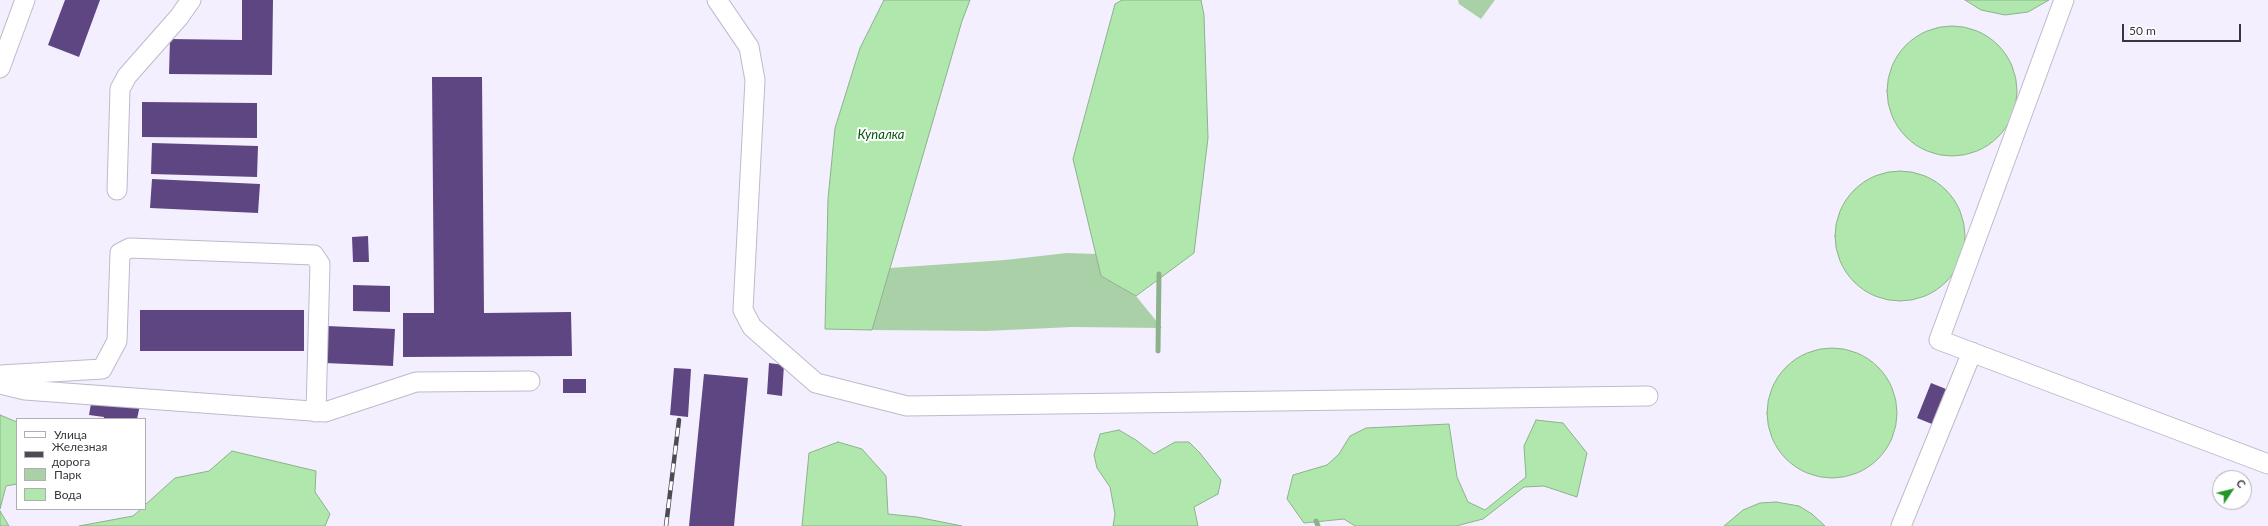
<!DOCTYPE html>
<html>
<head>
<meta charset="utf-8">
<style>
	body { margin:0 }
	#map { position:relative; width:2268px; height:526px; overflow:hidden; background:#f4efff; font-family:Lato,sans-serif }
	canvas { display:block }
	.legend { position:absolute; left:16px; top:418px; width:130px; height:92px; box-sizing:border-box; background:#fff; border:1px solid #afafb1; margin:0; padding:5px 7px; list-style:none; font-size:12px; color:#38363d }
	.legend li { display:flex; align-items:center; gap:8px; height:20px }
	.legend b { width:20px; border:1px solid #afafb1 }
	.north { position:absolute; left:2212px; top:470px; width:40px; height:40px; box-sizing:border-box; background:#fff; border:1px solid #afafb1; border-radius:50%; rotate:55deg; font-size:11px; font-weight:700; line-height:16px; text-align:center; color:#38363d }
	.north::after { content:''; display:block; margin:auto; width:14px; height:18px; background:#209727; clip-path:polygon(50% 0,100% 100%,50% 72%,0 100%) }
	.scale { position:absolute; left:2122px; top:24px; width:119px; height:18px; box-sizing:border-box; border:2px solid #38363d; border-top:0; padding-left:5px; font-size:12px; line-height:14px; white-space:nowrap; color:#38363d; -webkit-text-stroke:3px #fff; paint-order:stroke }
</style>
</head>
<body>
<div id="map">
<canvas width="2268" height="526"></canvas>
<ul class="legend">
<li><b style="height:5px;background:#fff"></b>Улица</li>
<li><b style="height:5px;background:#4d4b53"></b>Железная дорога</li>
<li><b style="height:11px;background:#aad0a8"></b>Парк</li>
<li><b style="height:11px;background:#b0e7ad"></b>Вода</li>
</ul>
<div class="north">С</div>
<div class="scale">50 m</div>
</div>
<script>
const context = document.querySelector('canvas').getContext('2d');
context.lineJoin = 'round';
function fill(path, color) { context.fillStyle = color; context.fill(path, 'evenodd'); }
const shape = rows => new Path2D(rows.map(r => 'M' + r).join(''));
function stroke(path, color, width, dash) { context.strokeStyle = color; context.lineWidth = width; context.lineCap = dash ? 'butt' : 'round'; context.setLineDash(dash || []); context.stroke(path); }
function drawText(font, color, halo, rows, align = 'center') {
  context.font = font + ' Lato,sans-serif'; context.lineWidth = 4; context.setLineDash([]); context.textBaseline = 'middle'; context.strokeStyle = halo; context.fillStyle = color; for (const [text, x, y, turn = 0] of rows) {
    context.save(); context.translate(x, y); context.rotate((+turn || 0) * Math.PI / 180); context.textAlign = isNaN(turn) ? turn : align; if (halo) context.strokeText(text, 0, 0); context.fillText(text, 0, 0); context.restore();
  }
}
fill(shape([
	[1458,0,1495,0,1481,19,1459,4],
	[1067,253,1096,254,1101,276,1136,296,1162,328,1072,327,986,331,872,330,890,268,1005,260]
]), '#aad0a8');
const water = shape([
	[884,0,970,0,962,21,872,330,825,329,828,199,835,128,860,48,884,0],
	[1122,0,1201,0,1204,15,1208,138,1194,253,1136,296,1101,276,1073,159,1115,4,1122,0],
	[1965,0,2049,0,2028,12,2005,15,1981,10,1965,0],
	'1887 91a65 65 0 1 1 130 0a65 65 0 1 1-130 0Z',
	'1835 236a65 65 0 1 1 130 0a65 65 0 1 1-130 0Z',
	'1767 413a65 65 0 1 1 130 0a65 65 0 1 1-130 0Z',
	[0,415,17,422,17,484,6,486,0,509,0,415],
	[1536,420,1563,423,1587,453,1577,497,1544,486,1524,487,1483,519,1456,526,1355,526,1344,519,1304,523,1287,499,1293,475,1327,465,1339,454,1350,436,1366,428,1449,424,1457,477,1468,502,1485,510,1526,477,1524,446,1536,420],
	[1119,430,1136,440,1154,454,1175,442,1189,442,1200,453,1221,480,1218,494,1194,507,1198,526,1113,526,1115,514,1110,487,1097,468,1094,455,1100,434,1119,430],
	[838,442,862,449,886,476,888,514,917,517,962,526,802,526,809,453,838,442],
	[232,451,316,471,315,492,330,514,325,526,79,526,133,516,141,509,145,509,145,505,175,478,209,471,232,451],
	[1776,502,1799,506,1812,514,1825,526,1724,526,1743,510,1760,503,1776,502],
	[0,511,9,526,0,526,0,511]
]);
fill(water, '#b0e7ad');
stroke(water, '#8cb28b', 1);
stroke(shape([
	[1158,351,1159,274],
	[1316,521,1318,526]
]), '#8cb28b', 5);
fill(shape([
	[65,0,100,0,79,57,48,45],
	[242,0,273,0,272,75,169,74,170,39,242,40],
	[432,77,482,77,484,313,571,312,572,356,403,357,403,313,434,313],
	[142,102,257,103,257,138,142,137],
	[152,143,258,146,257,177,151,174],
	[152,179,260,184,258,213,150,208],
	[368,236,369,262,353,262,352,237],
	[353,285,390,286,390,312,353,311],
	[140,310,304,310,304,351,140,351],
	[327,326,395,329,393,366,325,363],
	[769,363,784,365,782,396,767,394],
	[674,368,691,369,688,417,670,415],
	[704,374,748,378,734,526,689,526],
	[563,379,586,379,586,393,563,393],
	[1931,383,1946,389,1932,424,1917,418],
	[92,398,140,405,137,419,104,419,104,417,89,415]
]), '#5e4682');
const minor = shape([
	[717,0,749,47,755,80,743,310,752,327,816,383,907,406,1648,396],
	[2064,0,1939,340,2268,464],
	[0,68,25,0],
	[117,190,120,89,127,76,179,17,191,0],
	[0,375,102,369,117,341,120,253,130,248,314,255,320,264,316,412],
	[0,384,25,390,325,412,416,382,530,381],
	[1901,526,1972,352]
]);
stroke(minor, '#bfbac9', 21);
stroke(minor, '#fff', 19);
const rail = shape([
	[666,526,679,420]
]);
stroke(rail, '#4d4b53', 4.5);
stroke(rail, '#fff', 3, [9]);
drawText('italic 13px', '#04560c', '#fff', [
	["Купалка",881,135]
]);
</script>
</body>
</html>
